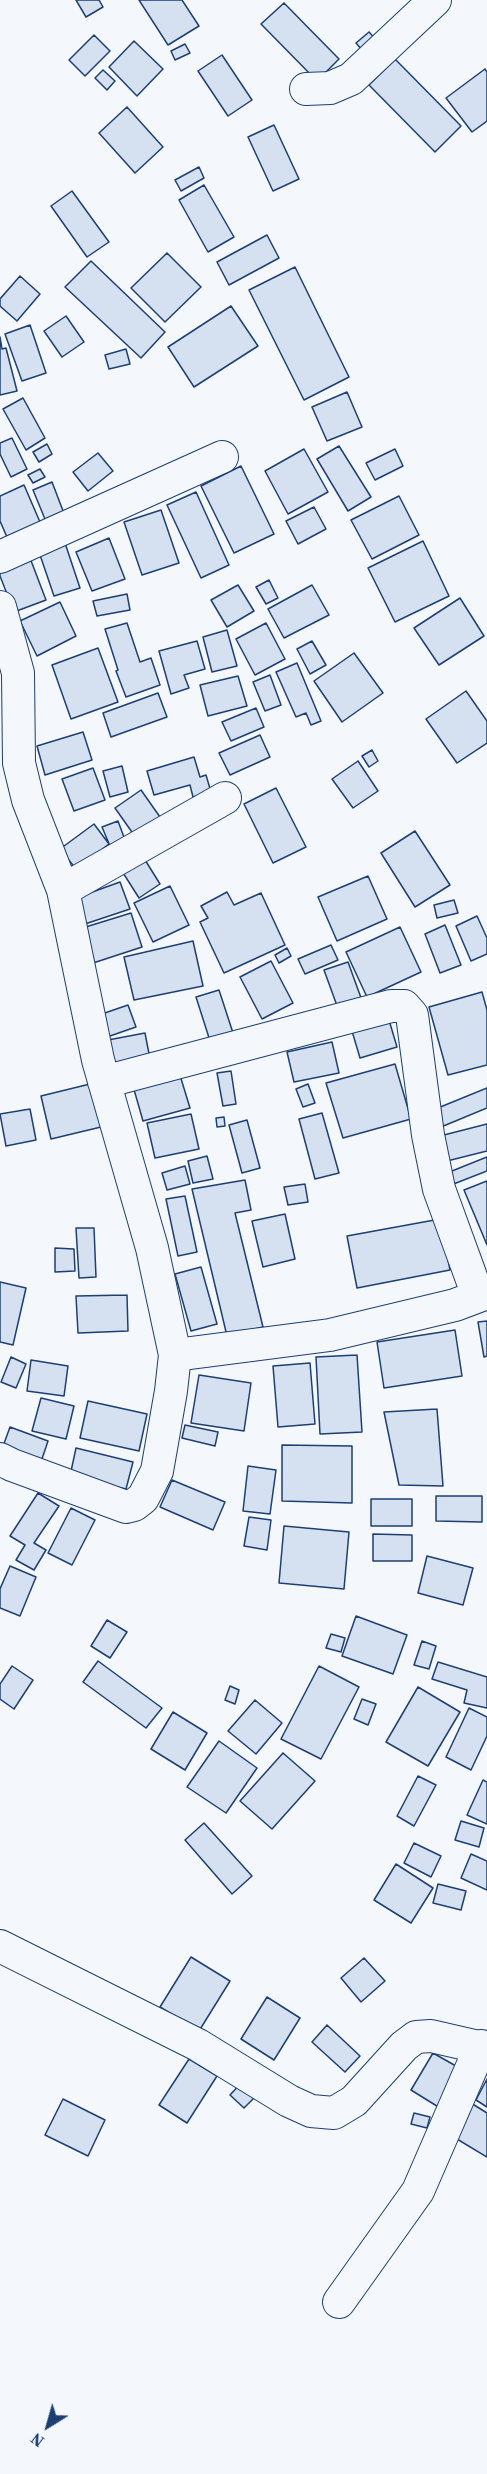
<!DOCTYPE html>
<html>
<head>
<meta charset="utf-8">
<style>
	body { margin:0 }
	#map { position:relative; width:487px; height:2474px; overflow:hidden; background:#f4f7fb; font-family:"Source Serif 4",serif }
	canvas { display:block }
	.north { position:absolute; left:18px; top:2396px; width:60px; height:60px; -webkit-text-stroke:4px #f4f7fb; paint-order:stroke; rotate:217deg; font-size:16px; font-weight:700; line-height:24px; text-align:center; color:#1d3f73 }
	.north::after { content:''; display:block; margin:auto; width:21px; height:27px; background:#1d3f73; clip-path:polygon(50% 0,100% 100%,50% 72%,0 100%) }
</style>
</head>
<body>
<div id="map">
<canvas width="487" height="2474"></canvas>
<div class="north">N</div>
</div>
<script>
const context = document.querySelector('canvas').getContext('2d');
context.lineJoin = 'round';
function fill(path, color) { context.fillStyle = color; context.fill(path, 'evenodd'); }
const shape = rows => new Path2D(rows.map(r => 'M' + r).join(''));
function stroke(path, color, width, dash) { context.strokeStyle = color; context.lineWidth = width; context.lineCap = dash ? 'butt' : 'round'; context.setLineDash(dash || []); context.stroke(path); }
const building = shape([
	[76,0,99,0,103,7,86,17,76,0],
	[139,0,182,0,199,26,168,45,139,0],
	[284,3,339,59,317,81,261,24,284,3],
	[369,32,381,45,368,57,356,43,369,32],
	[94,35,110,51,85,76,69,60,94,35],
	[134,41,163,69,137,96,109,67,134,41],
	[185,44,190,53,175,60,171,51,185,44],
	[222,55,252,100,228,116,198,71,222,55],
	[395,59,461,126,435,152,369,85,395,59],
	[485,69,487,72,487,121,472,132,446,98,485,69],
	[103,70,115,81,107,90,95,78,103,70],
	[127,107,163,147,135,173,99,133,127,107],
	[274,125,299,179,273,191,248,137,274,125],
	[199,167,204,178,181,191,175,180,199,167],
	[204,185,234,237,208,252,179,200,204,185],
	[72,191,109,242,87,257,51,206,72,191],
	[267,235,279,258,229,285,217,262,267,235],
	[167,253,201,287,165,322,131,288,167,253],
	[91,261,165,332,141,358,65,287,91,261],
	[295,267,349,377,304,400,249,290,295,267],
	[20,276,40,294,17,321,0,306,0,299,20,276],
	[231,306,258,346,194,387,168,347,231,306],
	[66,316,84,342,62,357,44,331,66,316],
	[30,325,46,373,22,381,5,334,30,325],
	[0,337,2,349,6,348,17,391,0,395,0,337],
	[126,349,130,364,109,369,105,355,126,349],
	[347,392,362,427,327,441,312,407,347,392],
	[23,398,45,438,26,450,3,409,23,398],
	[12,438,27,469,11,477,0,454,0,443,12,438],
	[47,444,52,454,39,462,33,452,47,444],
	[339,446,371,497,348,511,317,459,339,446],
	[304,449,328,492,288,514,265,471,304,449],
	[395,449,403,466,375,480,366,463,395,449],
	[98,453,113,471,88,491,73,472,98,453],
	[241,466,274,534,234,553,201,486,241,466],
	[40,469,45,477,33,483,28,475,40,469],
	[52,482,65,516,47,524,33,490,52,482],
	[24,485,43,529,10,544,0,521,0,496,24,485],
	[196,492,229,565,201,578,167,505,196,492],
	[399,496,419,535,372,559,351,520,399,496],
	[314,507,326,529,298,544,286,521,314,507],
	[161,510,179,563,142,575,124,522,161,510],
	[109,538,125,579,92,591,76,552,109,538],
	[423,541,449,596,395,622,368,568,423,541],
	[65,543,80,588,54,596,39,552,65,543],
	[30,558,46,600,14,612,0,576,0,570,30,558],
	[269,580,278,598,266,604,256,587,269,580],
	[238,585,254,611,227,627,211,600,238,585],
	[312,585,329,615,284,638,268,609,312,585],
	[127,594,130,610,97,616,93,601,127,594],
	[460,598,484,636,439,665,414,628,460,598],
	[60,602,76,636,37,656,20,621,60,602],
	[127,623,140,662,151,658,160,685,126,697,116,671,118,670,105,629,127,623],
	[266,623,285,659,255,675,236,639,266,623],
	[227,630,237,666,212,672,203,637,227,630],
	[197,641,205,669,184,675,189,688,171,694,159,651,197,641],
	[312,641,326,665,310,674,297,649,312,641],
	[98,648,118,702,71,719,52,665,98,648],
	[354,653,383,693,342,722,314,681,354,653],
	[297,663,321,721,311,725,306,713,296,717,276,672,297,663],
	[270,675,281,705,265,711,253,682,270,675],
	[238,676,247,706,208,716,200,685,238,676],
	[466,691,487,721,487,743,457,763,426,719,466,691],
	[158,693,167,717,111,737,103,713,158,693],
	[256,708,264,727,231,741,222,722,256,708],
	[83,732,92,760,45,775,37,746,83,732],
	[260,735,270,757,230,775,219,753,260,735],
	[372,750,378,761,369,767,362,756,372,750],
	[194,757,200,777,206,775,211,792,193,797,190,785,154,795,147,771,194,757],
	[358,761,378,791,353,808,332,779,358,761],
	[122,766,128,792,110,797,103,771,122,766],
	[93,768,105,800,74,811,62,779,93,768],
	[276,788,306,847,273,863,244,804,276,788],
	[141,790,160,817,134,835,115,808,141,790],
	[118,821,125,840,110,846,102,827,118,821],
	[94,824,109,844,76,869,60,849,94,824],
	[415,831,450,885,415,907,381,853,415,831],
	[142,855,160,884,139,898,120,868,142,855],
	[368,876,387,919,337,941,318,897,368,876],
	[120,882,130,909,82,925,73,899,120,882],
	[170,886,189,925,153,942,134,903,170,886],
	[227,892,234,905,261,893,285,945,224,973,200,922,208,918,201,906,227,892],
	[454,900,458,913,437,918,434,905,454,900],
	[131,913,142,947,87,965,76,930,131,913],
	[477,916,487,938,487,954,471,961,456,926,477,916],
	[445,925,461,965,440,973,425,934,445,925],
	[400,927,421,972,367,997,346,952,400,927],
	[193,941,203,986,134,1000,124,957,193,941],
	[331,945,338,960,305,974,298,959,331,945],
	[287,948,291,956,279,963,275,955,287,948],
	[271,961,293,1003,262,1019,240,977,271,961],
	[348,962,364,1006,340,1014,324,970,348,962],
	[219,990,234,1036,211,1044,196,997,219,990],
	[482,992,487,1010,487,1065,448,1075,429,1007,482,992],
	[128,1005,136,1027,107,1037,99,1015,128,1005],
	[389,1020,397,1047,360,1058,352,1031,389,1020],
	[145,1033,150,1059,113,1067,108,1040,145,1033],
	[332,1042,339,1073,294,1082,287,1052,332,1042],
	[395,1064,411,1119,343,1138,326,1083,395,1064],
	[231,1071,236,1104,223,1106,217,1073,231,1071],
	[179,1072,190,1108,143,1121,133,1086,179,1072],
	[90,1084,101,1127,51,1139,41,1096,90,1084],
	[308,1084,315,1103,303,1107,296,1089,308,1084],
	[487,1088,487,1108,441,1127,433,1110,487,1088],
	[30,1109,36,1140,6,1146,0,1114,30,1109],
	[322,1113,339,1173,315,1179,299,1119,322,1113],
	[191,1114,199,1149,155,1158,147,1123,191,1114],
	[224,1117,225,1126,217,1127,216,1118,224,1117],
	[247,1120,260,1168,242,1173,229,1125,247,1120],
	[487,1124,487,1151,447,1161,440,1136,487,1124],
	[207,1156,213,1179,193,1183,188,1161,207,1156],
	[487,1157,487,1171,451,1185,447,1173,487,1157],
	[185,1166,190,1184,167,1190,162,1173,185,1166],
	[245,1180,251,1210,235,1213,263,1327,227,1336,192,1189,245,1180],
	[487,1181,487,1245,464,1190,487,1181],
	[305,1184,308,1202,288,1205,284,1187,305,1184],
	[185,1196,197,1252,178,1256,166,1199,185,1196],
	[285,1214,295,1259,263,1267,252,1221,285,1214],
	[440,1219,450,1270,357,1288,347,1236,440,1219],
	[76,1228,94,1228,96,1277,79,1278,76,1228],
	[55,1248,74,1249,75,1271,55,1272,55,1248],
	[201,1267,217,1324,191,1331,175,1274,201,1267],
	[0,1282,26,1288,13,1345,0,1342,0,1282],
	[127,1295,128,1331,78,1333,76,1296,127,1295],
	[487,1321,487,1356,484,1357,478,1322,487,1321],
	[455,1330,462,1376,384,1388,377,1342,455,1330],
	[357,1355,362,1432,320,1434,316,1357,357,1355],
	[11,1357,26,1364,16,1388,1,1382,11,1357],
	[31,1360,68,1366,64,1396,27,1391,31,1360],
	[310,1363,315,1424,278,1427,273,1366,310,1363],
	[199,1375,251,1383,244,1431,191,1423,199,1375],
	[41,1398,74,1406,66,1439,32,1431,41,1398],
	[88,1401,147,1414,139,1451,80,1438,88,1401],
	[437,1409,443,1486,399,1485,384,1412,437,1409],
	[185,1425,218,1432,215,1446,182,1438,185,1425],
	[10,1427,48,1441,41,1462,2,1449,10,1427],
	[282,1445,352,1446,352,1503,282,1501,282,1445],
	[76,1448,133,1462,126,1489,70,1476,76,1448],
	[248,1466,276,1470,270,1514,243,1511,248,1466],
	[172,1480,225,1502,213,1530,160,1507,172,1480],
	[38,1493,59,1506,34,1543,46,1550,34,1570,16,1560,25,1545,10,1536,38,1493],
	[436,1496,482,1496,482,1522,436,1521,436,1496],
	[371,1499,412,1499,412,1526,371,1526,371,1499],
	[71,1508,95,1520,72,1565,48,1553,71,1508],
	[249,1517,271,1520,267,1550,244,1546,249,1517],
	[284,1526,349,1532,344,1589,279,1583,284,1526],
	[373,1534,412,1535,412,1561,373,1561,373,1534],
	[427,1556,473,1568,463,1605,418,1593,427,1556],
	[10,1566,36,1577,20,1616,0,1608,0,1589,10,1566],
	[356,1616,407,1635,393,1674,342,1656,356,1616],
	[107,1620,127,1632,110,1658,91,1646,107,1620],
	[331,1634,345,1638,341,1652,326,1648,331,1634],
	[422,1641,436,1646,429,1669,414,1665,422,1641],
	[98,1661,162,1708,146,1728,83,1682,98,1661],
	[438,1662,487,1677,487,1708,464,1703,467,1690,432,1679,438,1662],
	[12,1666,33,1680,14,1709,0,1699,0,1684,12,1666],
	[319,1666,359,1687,321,1759,281,1739,319,1666],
	[230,1686,239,1690,235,1704,225,1700,230,1686],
	[418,1687,460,1712,428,1766,386,1742,418,1687],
	[362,1699,376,1704,368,1725,354,1719,362,1699],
	[255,1700,282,1723,256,1754,228,1731,255,1700],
	[469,1708,487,1717,487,1736,471,1770,446,1757,469,1708],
	[173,1712,207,1733,185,1770,151,1749,173,1712],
	[219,1741,257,1768,226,1813,187,1787,219,1741],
	[283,1753,315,1781,272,1829,240,1801,283,1753],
	[418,1776,436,1785,414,1826,397,1816,418,1776],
	[483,1780,487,1782,487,1824,467,1815,483,1780],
	[461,1821,484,1828,479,1847,455,1840,461,1821],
	[204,1823,252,1876,232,1894,185,1840,204,1823],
	[414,1843,441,1856,431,1877,404,1863,414,1843],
	[471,1854,487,1861,487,1890,461,1878,471,1854],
	[396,1864,433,1888,411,1923,374,1900,396,1864],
	[438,1884,466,1891,461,1910,433,1903,438,1884],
	[191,1957,230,1981,199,2031,160,2007,191,1957],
	[364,1958,385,1981,361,2002,341,1978,364,1958],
	[267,1997,300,2018,274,2060,241,2039,267,1997],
	[327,2025,360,2056,345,2072,312,2042,327,2025],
	[433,2053,463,2070,440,2108,411,2090,433,2053],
	[189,2059,217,2076,187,2123,159,2105,189,2059],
	[487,2079,487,2107,476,2100,487,2079],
	[243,2081,257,2095,244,2108,230,2095,243,2081],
	[63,2099,105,2120,88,2156,45,2135,63,2099],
	[471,2103,487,2113,487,2157,452,2136,471,2103],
	[414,2113,430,2117,427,2128,411,2124,414,2113]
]);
fill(building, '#d5e0f0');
stroke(building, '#1d3f73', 1.5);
const minor = shape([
	[306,89,330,88,351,79,435,0],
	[0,557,222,457],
	[0,607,18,673,19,763,28,800,63,890,98,1060,152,1248,175,1355,171,1391,157,1471,143,1498,134,1505,126,1507,12,1465,0,1459],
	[63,890,225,798],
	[104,1082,391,1006,404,1006,412,1015,428,1135,439,1189,478,1296],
	[175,1355,330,1335,455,1305,487,1293],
	[0,1946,198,2045,289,2101,311,2111,334,2113,354,2101,404,2046,416,2037,431,2036,487,2049],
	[339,2302,418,2191,481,2046]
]);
stroke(minor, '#1d3f73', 34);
stroke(minor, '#f4f7fb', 32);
</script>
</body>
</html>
